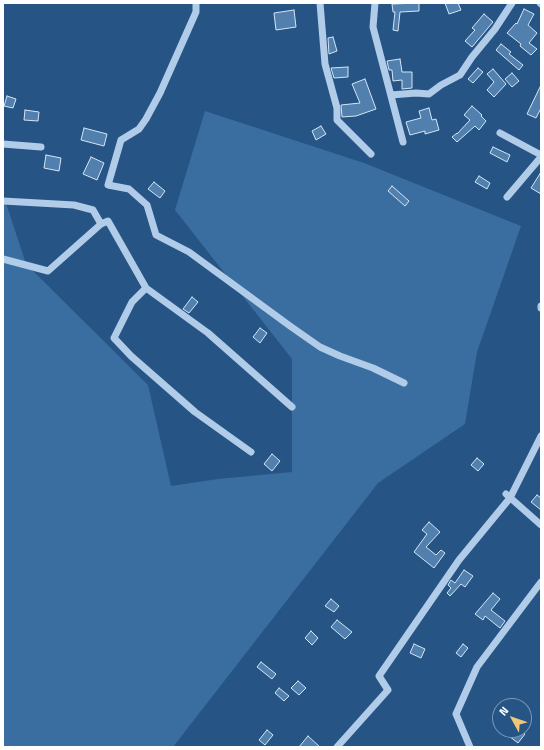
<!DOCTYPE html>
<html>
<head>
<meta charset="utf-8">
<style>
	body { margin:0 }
	#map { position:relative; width:544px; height:750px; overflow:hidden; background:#265485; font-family:"Titillium Web",sans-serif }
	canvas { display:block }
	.frame { position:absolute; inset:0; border:4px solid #fff; pointer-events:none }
	.north { position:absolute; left:492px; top:698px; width:40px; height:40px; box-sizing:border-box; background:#265485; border:1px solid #7d98b6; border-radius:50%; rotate:310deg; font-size:11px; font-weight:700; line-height:16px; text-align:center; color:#fff }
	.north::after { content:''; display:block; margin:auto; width:14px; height:18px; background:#f1c775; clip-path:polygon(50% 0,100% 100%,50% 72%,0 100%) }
</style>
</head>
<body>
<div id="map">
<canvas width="544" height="750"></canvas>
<div class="frame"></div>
<div class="north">N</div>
</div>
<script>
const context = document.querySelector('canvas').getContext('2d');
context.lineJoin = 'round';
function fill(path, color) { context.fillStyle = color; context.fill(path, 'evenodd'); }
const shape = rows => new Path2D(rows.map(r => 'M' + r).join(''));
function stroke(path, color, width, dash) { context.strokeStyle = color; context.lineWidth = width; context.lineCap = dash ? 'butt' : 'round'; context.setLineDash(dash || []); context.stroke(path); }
fill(shape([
	[205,111,364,163,521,226,477,352,465,424,378,483,173,747,3,747,3,194,26,264,148,385,171,486,218,479,292,472,292,359,175,210]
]), '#3a6ea1');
const building = shape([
	[419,3,419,11,400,12,398,31,393,30,395,12,393,12,392,4,419,3],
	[445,3,458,3,461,10,449,14,445,3],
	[524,9,534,14,528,25,537,33,529,43,537,49,531,55,520,46,521,44,507,33,516,23,517,24,524,9],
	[294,10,296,27,276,30,274,13,294,10],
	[484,14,493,22,472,47,465,41,475,30,472,28,484,14],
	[333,37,337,51,329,54,328,38,333,37],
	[501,44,511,52,509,54,523,65,519,70,496,50,501,44],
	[400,59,402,72,412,72,412,88,402,89,402,80,393,81,392,70,389,70,387,61,400,59],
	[348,67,348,77,334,78,331,68,348,67],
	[478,68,483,72,473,83,468,79,478,68],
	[493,69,506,84,494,97,487,90,494,82,487,74,493,69],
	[512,73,519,81,512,87,505,79,512,73],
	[365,79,376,109,356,116,342,117,341,105,360,103,352,84,365,79],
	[541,85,541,108,536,118,527,114,541,85],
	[7,96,16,99,13,108,4,106,7,96],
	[472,106,482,115,481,116,486,121,479,130,475,126,457,142,452,137,457,133,457,134,470,120,464,115,472,106],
	[429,108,432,120,436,119,439,130,425,134,425,131,410,135,406,122,421,118,419,111,429,108],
	[25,110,39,112,38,121,24,120,25,110],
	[321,126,326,134,316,140,312,131,321,126],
	[84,128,107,134,104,146,81,140,84,128],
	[493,147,510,155,507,162,490,153,493,147],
	[46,155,61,158,59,171,44,168,46,155],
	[91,157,104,163,97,180,83,174,91,157],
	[541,172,541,194,531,188,541,172],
	[479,176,490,183,487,189,475,182,479,176],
	[154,182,165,191,160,198,148,189,154,182],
	[392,186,409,201,405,206,388,191,392,186],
	[192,297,198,302,189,313,183,309,192,297],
	[260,328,267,333,260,343,253,337,260,328],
	[272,454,280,461,272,471,264,464,272,454],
	[477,458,484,464,478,471,471,465,477,458],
	[537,495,541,498,541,510,531,502,537,495],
	[429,522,440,532,426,547,436,555,441,550,445,553,434,568,414,552,427,534,422,530,429,522],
	[464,570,473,576,465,587,461,584,450,596,447,593,451,588,448,585,451,580,455,583,464,570],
	[493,593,500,599,491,610,505,621,500,628,485,616,483,620,475,614,493,593],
	[331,599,339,606,334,612,325,606,331,599],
	[337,620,352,632,345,639,331,627,337,620],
	[311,631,318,638,312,645,305,638,311,631],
	[414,644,425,649,421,658,410,653,414,644],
	[463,644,468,648,461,657,456,653,463,644],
	[261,662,276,674,272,679,257,667,261,662],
	[298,681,306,688,299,695,291,688,298,681],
	[279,688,289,696,284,701,275,693,279,688],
	[267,730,273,735,265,745,259,740,267,730],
	[501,730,521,730,525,734,518,743,501,730],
	[308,736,320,747,299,747,308,736]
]);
fill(building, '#5280ae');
stroke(building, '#d4e5f6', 1);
stroke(shape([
	[196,3,196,12,160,93,146,119,139,129,121,140,108,185,129,189,147,205,156,235,189,252,290,326,320,347,340,356,373,368,404,383],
	[320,3,325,64,337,108,337,120,371,154],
	[375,3,373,27,403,142],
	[540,3,541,4],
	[391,95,416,93,429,94,441,85,460,75,472,57,495,29,512,3],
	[500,133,541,155],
	[3,144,41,147],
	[507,197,541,157],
	[3,201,74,205,93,210,101,224],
	[3,259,48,271,101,224,108,221,146,288,208,333,292,407],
	[146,288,132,302,114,338,131,356,195,412,251,452],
	[541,306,541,308],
	[506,494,541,525],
	[337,747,388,690,379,676,459,560,510,498,541,436],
	[470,747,456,714,477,667,541,582]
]), '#b0cce8', 7);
</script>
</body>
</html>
